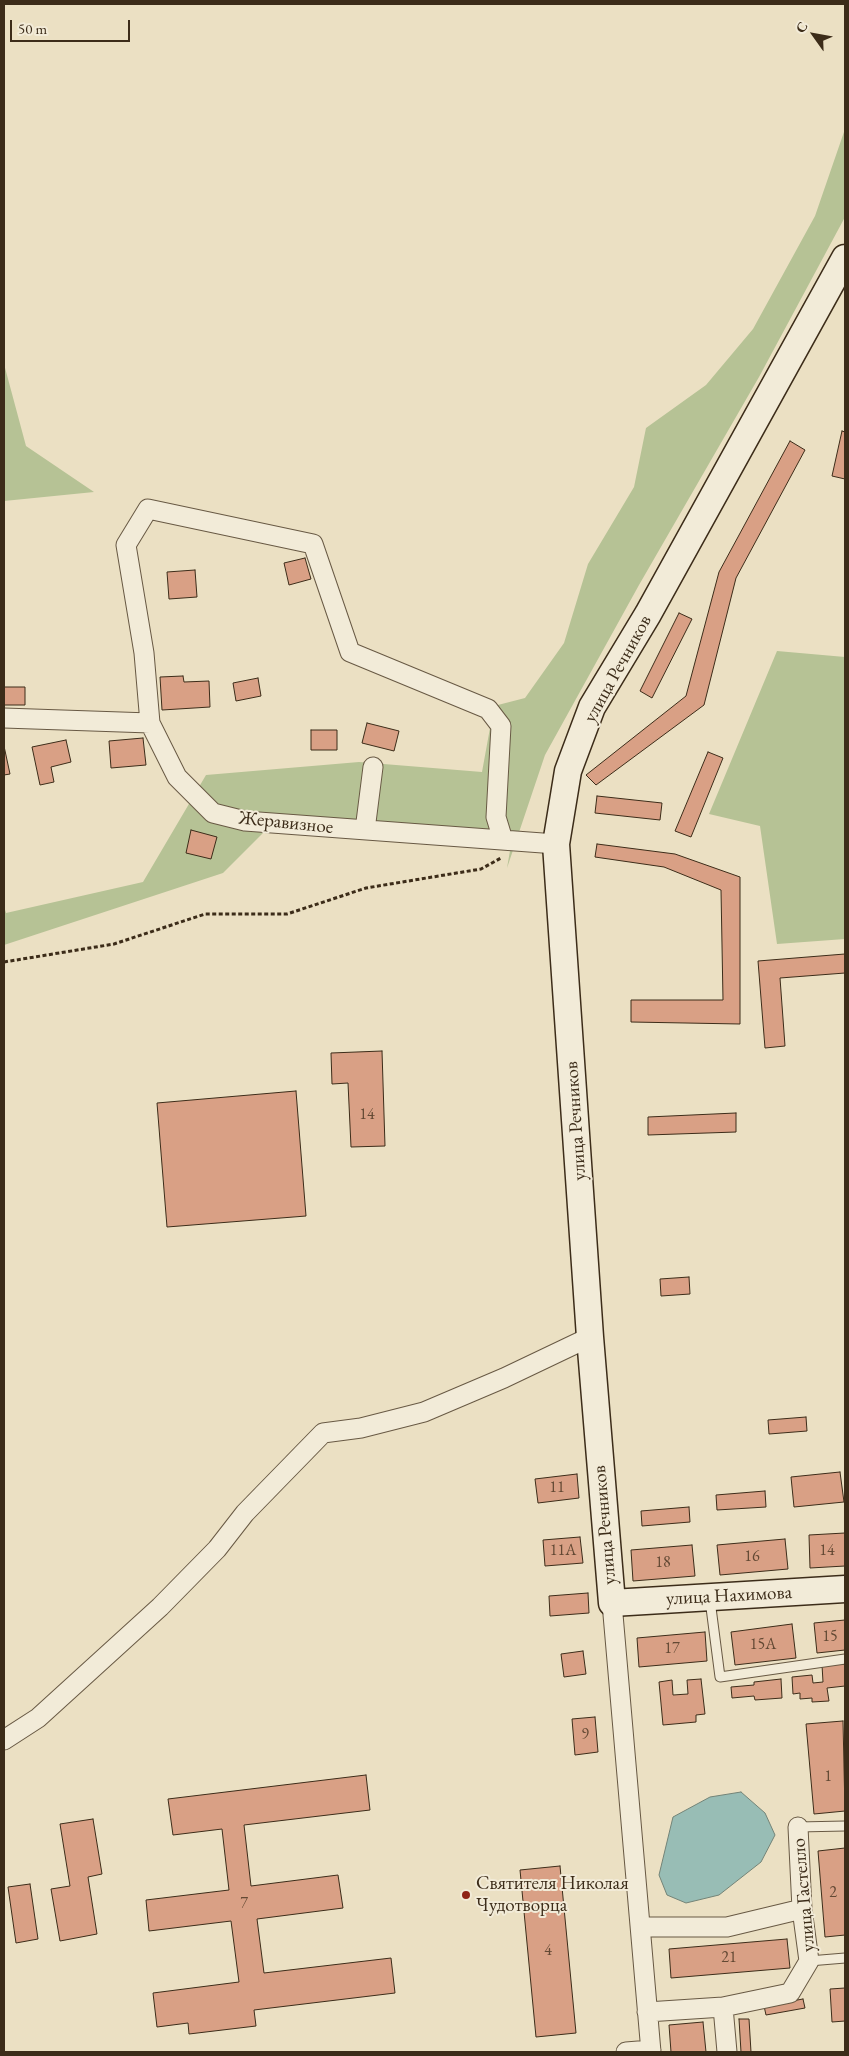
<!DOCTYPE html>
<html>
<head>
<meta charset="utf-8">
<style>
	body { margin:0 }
	#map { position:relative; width:849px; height:2056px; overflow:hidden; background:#ebe0c3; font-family:"EB Garamond",serif }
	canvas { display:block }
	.frame { position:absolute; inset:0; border:5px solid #3c2c19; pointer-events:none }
	.north { position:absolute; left:789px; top:10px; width:50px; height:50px; -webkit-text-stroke:4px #f2ebd8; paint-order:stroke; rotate:302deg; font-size:14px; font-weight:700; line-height:20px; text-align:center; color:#3c2c19 }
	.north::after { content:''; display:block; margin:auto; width:18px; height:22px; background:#3c2c19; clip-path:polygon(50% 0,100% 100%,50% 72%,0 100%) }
	.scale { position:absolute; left:10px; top:20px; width:120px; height:22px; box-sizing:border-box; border:2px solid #3c2c19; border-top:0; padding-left:6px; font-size:15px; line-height:18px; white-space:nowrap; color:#3c2c19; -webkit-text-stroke:4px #f2ebd8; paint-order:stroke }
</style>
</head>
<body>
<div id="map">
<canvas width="849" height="2056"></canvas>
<div class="frame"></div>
<div class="north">С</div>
<div class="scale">50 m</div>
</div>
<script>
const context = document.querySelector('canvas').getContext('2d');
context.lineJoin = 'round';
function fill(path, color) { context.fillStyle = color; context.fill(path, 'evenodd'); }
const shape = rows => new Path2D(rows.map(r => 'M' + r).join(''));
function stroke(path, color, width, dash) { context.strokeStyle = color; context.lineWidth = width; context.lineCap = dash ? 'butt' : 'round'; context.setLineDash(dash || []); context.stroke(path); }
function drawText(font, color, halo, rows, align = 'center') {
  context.font = font + ' "EB Garamond",serif'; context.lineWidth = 4; context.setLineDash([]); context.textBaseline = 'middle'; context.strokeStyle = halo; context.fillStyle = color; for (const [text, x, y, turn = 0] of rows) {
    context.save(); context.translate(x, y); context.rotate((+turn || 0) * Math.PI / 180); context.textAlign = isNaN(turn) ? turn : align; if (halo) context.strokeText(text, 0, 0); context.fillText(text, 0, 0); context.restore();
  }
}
fill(shape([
	[845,129,845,217,759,377,639,585,545,755,507,868,511,845,273,823,223,873,4,945,4,906,6,913,143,882,206,775,359,762,482,772,494,706,525,698,564,643,588,564,634,487,646,428,706,385,753,329,815,216],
	[4,364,26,446,94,492,4,501],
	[777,651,845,657,845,939,777,944,760,826,709,814]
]), '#b6c295');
const water = shape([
	[741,1792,765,1813,775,1835,761,1862,719,1895,686,1903,667,1895,659,1875,673,1817,710,1797,741,1792]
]);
fill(water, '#98bdb5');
stroke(water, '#738377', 1);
const building = shape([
	[842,431,845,432,845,479,832,476,842,431],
	[790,441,805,450,736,578,704,705,596,785,586,775,686,696,719,572,790,441],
	[305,558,311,579,289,585,284,563,305,558],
	[195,570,197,597,169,599,167,572,195,570],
	[679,613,692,619,652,698,640,691,679,613],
	[183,676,184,682,209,681,210,707,162,710,160,677,183,676],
	[258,678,261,696,236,701,233,683,258,678],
	[4,687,25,687,25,705,4,705,4,687],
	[367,723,399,731,394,751,362,743,367,723],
	[311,730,337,730,337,750,311,750,311,730],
	[143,738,146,765,111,768,109,741,143,738],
	[66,740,71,762,51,767,54,782,40,785,32,747,66,740],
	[4,746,10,774,4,775,4,746],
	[708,752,723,758,691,837,675,831,708,752],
	[597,796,662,803,660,820,595,813,597,796],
	[191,830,217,837,211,859,186,853,191,830],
	[597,844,675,854,740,877,740,1024,631,1022,631,1000,723,1000,721,890,664,867,595,857,597,844],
	[845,954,845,973,780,978,785,1046,765,1048,758,961,845,954],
	[382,1051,385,1146,351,1147,348,1083,332,1084,331,1053,382,1051],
	[296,1091,306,1216,167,1227,157,1103,296,1091],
	[736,1113,736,1132,648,1135,648,1117,736,1113],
	[689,1277,690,1294,661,1296,660,1279,689,1277],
	[806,1417,807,1431,769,1434,768,1420,806,1417],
	[840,1472,844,1502,794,1507,791,1477,840,1472],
	[577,1474,579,1498,538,1503,535,1479,577,1474],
	[765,1491,766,1507,717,1510,716,1495,765,1491],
	[689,1507,690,1522,642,1526,641,1511,689,1507],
	[845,1533,845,1566,810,1568,809,1535,845,1533],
	[580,1537,583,1563,545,1566,543,1540,580,1537],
	[785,1539,788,1569,720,1575,717,1545,785,1539],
	[692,1545,695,1576,633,1581,631,1550,692,1545],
	[588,1593,589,1613,550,1616,549,1596,588,1593],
	[845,1620,845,1650,817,1653,814,1623,845,1620],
	[792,1624,796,1658,735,1665,731,1632,792,1624],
	[705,1632,707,1661,639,1667,637,1638,705,1632],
	[583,1651,586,1674,564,1677,561,1654,583,1651],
	[845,1664,845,1686,827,1688,829,1701,812,1702,812,1698,800,1699,800,1693,793,1694,792,1677,812,1675,813,1683,823,1682,822,1665,845,1664],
	[701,1679,705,1714,696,1715,696,1722,663,1725,659,1682,672,1680,673,1695,688,1694,687,1680,701,1679],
	[781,1679,782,1698,755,1700,754,1696,732,1698,731,1687,754,1685,754,1682,781,1679],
	[595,1717,598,1752,575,1755,572,1719,595,1717],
	[843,1721,845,1811,814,1814,806,1724,843,1721],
	[366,1775,370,1810,244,1825,251,1886,338,1875,343,1908,257,1919,264,1973,391,1958,395,1993,254,2010,256,2026,189,2034,188,2023,157,2027,153,1993,239,1982,231,1921,149,1931,146,1900,229,1890,222,1829,173,1835,168,1799,366,1775],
	[93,1819,102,1874,88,1877,97,1934,60,1941,51,1889,70,1886,60,1824,93,1819],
	[845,1848,845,1935,825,1937,818,1851,845,1848],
	[560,1866,576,2033,536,2037,520,1870,560,1866],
	[30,1884,38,1939,16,1943,8,1887,30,1884],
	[787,1939,790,1968,671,1978,669,1949,787,1939],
	[845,1988,845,2021,832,2022,830,1989,845,1988],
	[803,1999,805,2008,766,2015,764,2006,803,1999],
	[739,2019,749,2019,751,2052,741,2052,739,2019],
	[703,2022,706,2052,671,2052,669,2025,703,2022]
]);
fill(building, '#d9a085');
stroke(building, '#3c2c19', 1);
const lane = shape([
	[710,1600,720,1677,845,1659],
	[798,1827,845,1826],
	[809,1961,845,1958]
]);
const street = shape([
	[4,718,150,723,177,777,213,813,245,821,556,844],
	[150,723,144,653,126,545,148,509,313,544,350,652,488,709,501,726,496,817,503,840],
	[365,830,373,767],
	[612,1603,651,2052],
	[4,1740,38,1718,160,1607,217,1549,245,1513,323,1433,361,1428,424,1412,504,1378,590,1337],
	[641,1927,727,1927,802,1909],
	[647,2012,723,2007],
	[626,2052,651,2050],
	[727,2052,723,2007,790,1993,809,1961,802,1909,798,1827]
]);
const secondary = shape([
	[845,258,648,614,592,707,568,771,556,844,590,1337,612,1603,845,1589]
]);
stroke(lane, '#685944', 11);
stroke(street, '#685944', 21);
stroke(secondary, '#3c2c19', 29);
stroke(shape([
	[4,962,114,944,205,914,287,914,366,888,481,869,501,858]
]), '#3c2c19', 3, [4, 2.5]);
stroke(lane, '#f2ebd8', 9);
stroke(street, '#f2ebd8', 19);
stroke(secondary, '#f2ebd8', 26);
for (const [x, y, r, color] of [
	[466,1895,5,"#8f2418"]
]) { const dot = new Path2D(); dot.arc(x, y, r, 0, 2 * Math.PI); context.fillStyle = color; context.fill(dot); stroke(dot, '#f2ebd8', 2); }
drawText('16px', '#634934', null, [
	["14",367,1115],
	["11",557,1488],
	["11А",563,1551],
	["14",827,1551],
	["16",752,1557],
	["18",663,1563],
	["15",830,1637],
	["15А",763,1645],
	["17",672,1649],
	["9",585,1735],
	["1",828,1777],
	["2",833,1893],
	["7",244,1904],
	["4",548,1951],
	["21",729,1958]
]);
drawText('19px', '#3c2c19', '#f2ebd8', [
	["улица Речников",618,669,-61],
	["Жеравизное",286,823,6],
	["улица Речников",576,1121,-94],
	["улица Речников",605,1525,-95],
	["улица Нахимова",729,1596,-3],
	["улица Гастелло",804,1895,-95]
]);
drawText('19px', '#3c2c19', '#f2ebd8', [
	["Святителя Николая",476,1884],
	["Чудотворца",476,1906]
], 'left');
</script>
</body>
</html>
